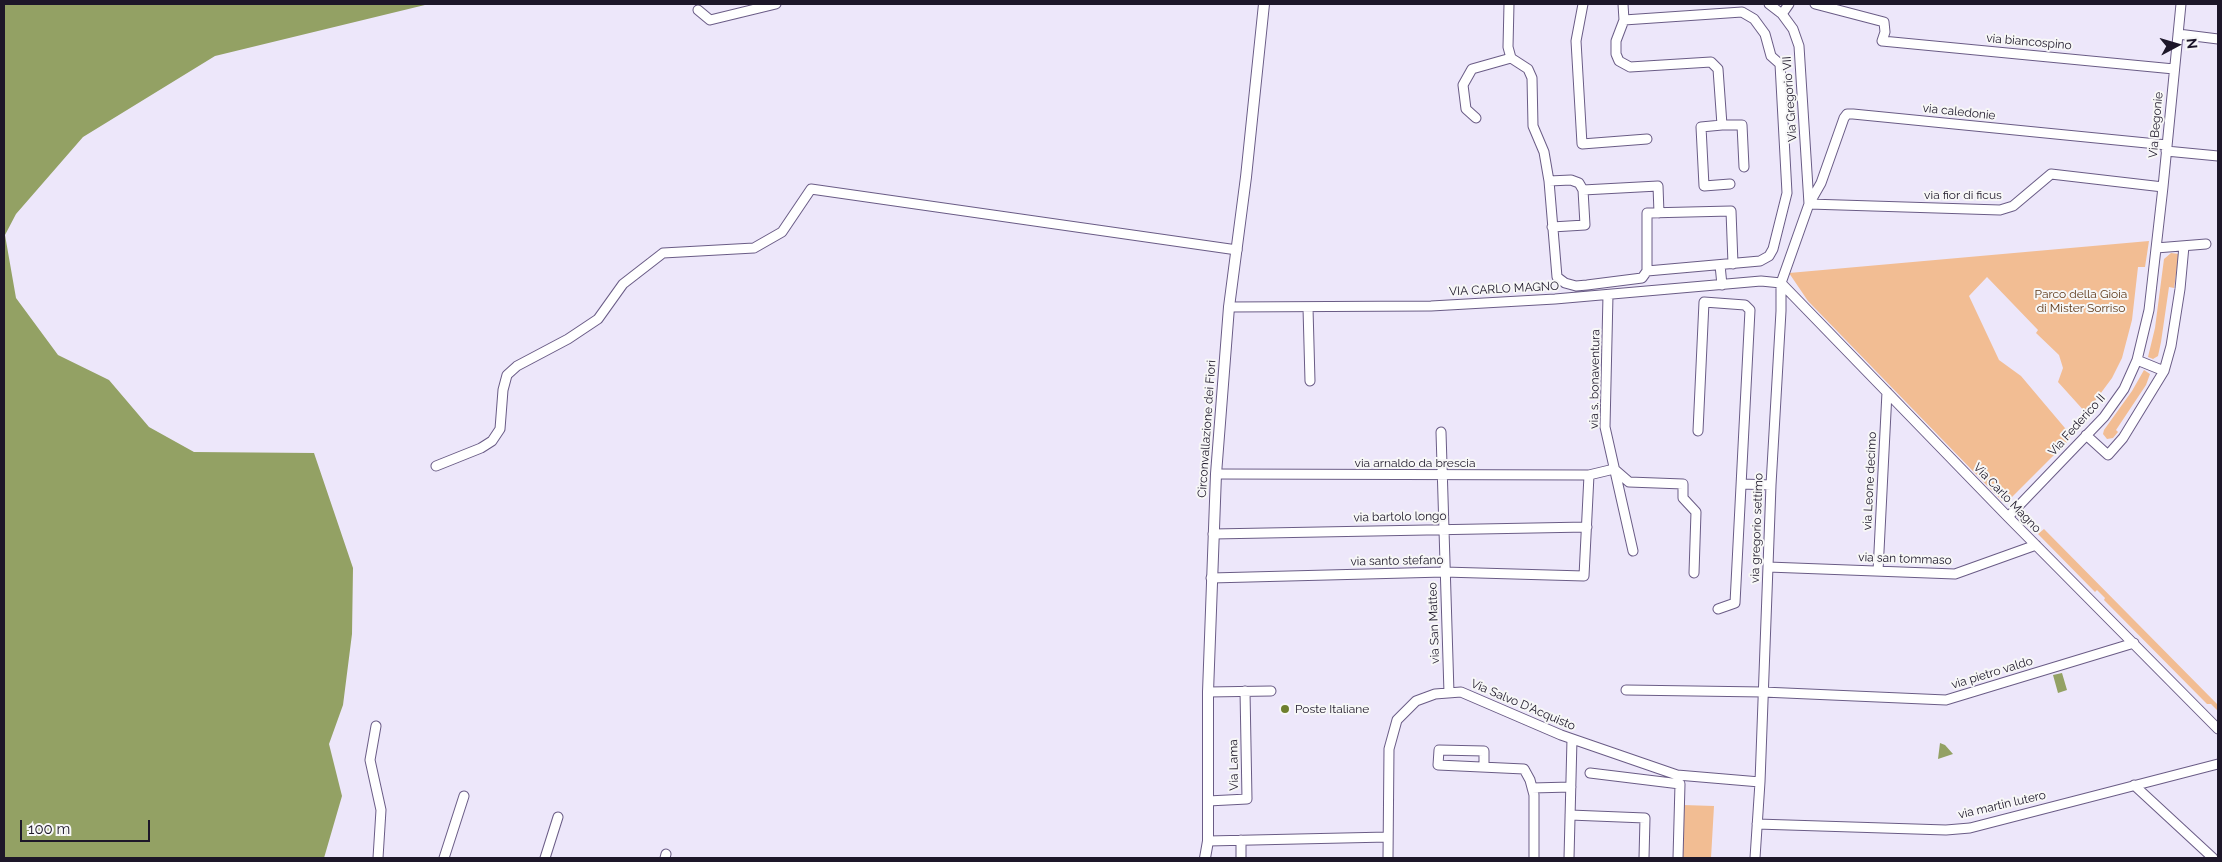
<!DOCTYPE html>
<html>
<head>
<meta charset="utf-8">
<style>
	body { margin:0 }
	#map { position:relative; width:2222px; height:862px; overflow:hidden; background:#ede7fa; font-family:Raleway,sans-serif }
	canvas { display:block }
	.frame { position:absolute; inset:0; border:5px solid #1d1729; pointer-events:none }
	.north { position:absolute; left:2152px; top:20px; width:50px; height:50px; -webkit-text-stroke:4px #f7f7f7; paint-order:stroke; rotate:84deg; font-size:14px; font-weight:700; line-height:20px; text-align:center; color:#1d1729 }
	.north::after { content:''; display:block; margin:auto; width:18px; height:22px; background:#1d1729; clip-path:polygon(50% 0,100% 100%,50% 72%,0 100%) }
	.scale { position:absolute; left:20px; top:820px; width:130px; height:22px; box-sizing:border-box; border:2px solid #1d1729; border-top:0; padding-left:6px; font-size:15px; line-height:18px; white-space:nowrap; color:#1d1729; -webkit-text-stroke:4px #f7f7f7; paint-order:stroke }
</style>
</head>
<body>
<div id="map">
<canvas width="2222" height="862"></canvas>
<div class="frame"></div>
<div class="north">N</div>
<div class="scale">100 m</div>
</div>
<script>
const context = document.querySelector('canvas').getContext('2d');
context.lineJoin = 'round';
function fill(path, color) { context.fillStyle = color; context.fill(path, 'evenodd'); }
const shape = rows => new Path2D(rows.map(r => 'M' + r).join(''));
function stroke(path, color, width, dash) { context.strokeStyle = color; context.lineWidth = width; context.lineCap = dash ? 'butt' : 'round'; context.setLineDash(dash || []); context.stroke(path); }
function drawText(font, color, halo, rows, align = 'center') {
  context.font = font + ' Raleway,sans-serif'; context.lineWidth = 4; context.setLineDash([]); context.textBaseline = 'middle'; context.strokeStyle = halo; context.fillStyle = color; for (const [text, x, y, turn = 0] of rows) {
    context.save(); context.translate(x, y); context.rotate((+turn || 0) * Math.PI / 180); context.textAlign = isNaN(turn) ? turn : align; if (halo) context.strokeText(text, 0, 0); context.fillText(text, 0, 0); context.restore();
  }
}
fill(shape([
	[2149,241,2145,267,2138,267,2132,320,2122,358,2112,378,2086,413,2058,382,2063,368,2059,355,2036,333,2038,330,1987,277,1969,296,1999,360,2021,376,2070,434,2069,440,2007,502,2002,501,1808,301,1789,273],
	[2171,253,2179,254,2174,288,2169,287,2161,342,2158,356,2153,359,2148,357,2155,328,2164,259],
	[2144,370,2150,374,2146,385,2116,430,2118,432,2113,438,2107,439,2103,434,2104,430,2132,391],
	[2044,529,2218,705,2218,711,2211,704,2207,704,2104,600,2105,598,2097,590,2095,592,2038,534],
	[1683,805,1714,806,1711,858,1681,858]
]), '#f2bd93');
fill(shape([
	[4,4,429,4,215,56,83,137,16,214,5,235,16,298,58,355,109,380,149,427,194,452,314,453,353,568,352,634,343,705,329,744,342,796,324,858,4,858],
	[2062,673,2067,690,2058,693,2053,675],
	[1940,743,1945,745,1953,754,1938,759]
]), '#93a164');
const minor = shape([
	[1509,4,1508,47,1511,58,1528,69,1532,78,1533,126,1544,152,1549,181,1557,277,1565,283,1576,286,1587,285,1642,278,1647,271,1760,261,1769,256,1773,249,1787,193,1780,64,1771,56,1765,34,1754,19,1742,12,1624,20,1623,4],
	[1583,4,1576,41,1582,144,1647,139],
	[1769,4,1782,14,1793,29,1799,46,1809,204],
	[1815,4,1884,22,1885,32,1882,41,2174,69],
	[698,10,710,20,776,4],
	[1782,14,1789,4],
	[1624,20,1616,41,1616,54,1619,61,1630,67,1711,62,1718,69,1722,125,1742,125,1744,167],
	[2178,34,2218,39],
	[1476,118,1466,109,1463,85,1472,69,1511,58],
	[1722,125,1701,127,1704,186,1730,184],
	[2166,151,2218,156],
	[1549,181,1571,180,1579,183,1583,190],
	[1809,204,2000,210,2013,206,2051,174,2163,187],
	[1552,227,1585,225,1583,190,1658,186,1659,213],
	[2156,248,2206,244],
	[1720,265,1722,285],
	[1647,271,1647,213,1731,211,1733,264],
	[1608,295,1605,427,1633,551],
	[1229,307,1431,306,1555,299,1761,281,1781,283,2008,517,2218,729],
	[1308,308,1310,381],
	[2137,360,2164,371],
	[1698,431,1704,302,1745,305,1750,310,1735,603,1718,609],
	[1441,432,1449,693],
	[2086,435,2108,455,2123,438,2164,371,2171,346,2180,289,2184,246],
	[436,466,481,448,492,441,500,429,503,390,507,375,517,366,568,339,598,319,623,284,663,253,754,248,782,232,811,189,1237,250],
	[1216,474,1589,475,1614,469,1629,482,1683,484,1683,498,1696,512,1694,573],
	[1742,484,1771,485],
	[2008,517,2104,417,2124,389,2137,360,2149,310,2163,187,2181,4],
	[1213,534,1587,527],
	[1768,567,1955,574,2036,545],
	[1878,571,1887,392],
	[1211,578,1444,572,1584,576,1589,475],
	[1626,690,1763,692,1946,700,2134,643],
	[1208,692,1271,691],
	[376,726,370,760,381,810,378,858],
	[1484,767,1484,751,1439,750,1438,765,1524,769,1530,780,1534,795,1534,858],
	[1590,773,1680,784,1678,858],
	[2134,785,2213,858],
	[1532,788,1571,787],
	[1208,801,1247,799,1245,691],
	[1570,815,1645,818,1644,858],
	[1757,824,1946,830,1970,828,2218,764],
	[1208,841,1388,837],
	[444,858,464,796],
	[545,858,558,817],
	[665,858,666,854],
	[1241,858,1241,840],
	[1388,858,1389,749,1397,720,1416,701,1435,694,1461,692,1561,735,1677,775,1760,782],
	[1569,858,1572,739],
	[1755,858,1760,782,1771,485,1781,311,1781,283,1809,204,1821,183,1844,118,1847,114,1853,114,2167,145]
]);
const tertiary = shape([
	[1205,858,1208,841,1208,692,1216,474,1229,307,1246,177,1264,4]
]);
stroke(minor, '#6a5c86', 11);
stroke(tertiary, '#6a5c86', 12);
stroke(minor, '#fff', 9);
stroke(tertiary, '#fff', 10);
for (const [x, y, r, color] of [
	[1285,709,5,"#6e7f2d"]
]) { const dot = new Path2D(); dot.arc(x, y, r, 0, 2 * Math.PI); context.fillStyle = color; context.fill(dot); stroke(dot, '#f7f7f7', 2); }
drawText('12px', '#1d1729', '#f7f7f7', [
	["via biancospino",2029,42,5],
	["Via Gregorio VII",1790,99,-94],
	["via caledonie",1959,112,6],
	["Via Begonie",2156,125,-85],
	["via fior di ficus",1963,195],
	["VIA CARLO MAGNO",1504,289,-3],
	["via s. bonaventura",1595,379,-89],
	["Via Federico II",2077,425,-48],
	["Circonvallazione dei Fiori",1207,429,-86],
	["via arnaldo da brescia",1415,463],
	["via Leone decimo",1870,481,-87],
	["Via Carlo Magno",2007,498,46],
	["via bartolo longo",1400,517,-1],
	["via gregorio settimo",1757,528,-88],
	["via san tommaso",1905,559,2],
	["via santo stefano",1397,561,-1],
	["via San Matteo",1434,623,-92],
	["via pietro valdo",1992,673,-17],
	["Via Salvo D'Acquisto",1523,705,23],
	["Via Lama",1234,765,-91],
	["via martin lutero",2002,805,-13]
]);
drawText('12px', '#5d3818', '#f7f7f7', [
	["Parco della Gioia",2081,294],
	["di Mister Sorriso",2081,308]
]);
drawText('12px', '#1d1729', '#f7f7f7', [
	["Poste Italiane",1295,709]
], 'left');
</script>
</body>
</html>
